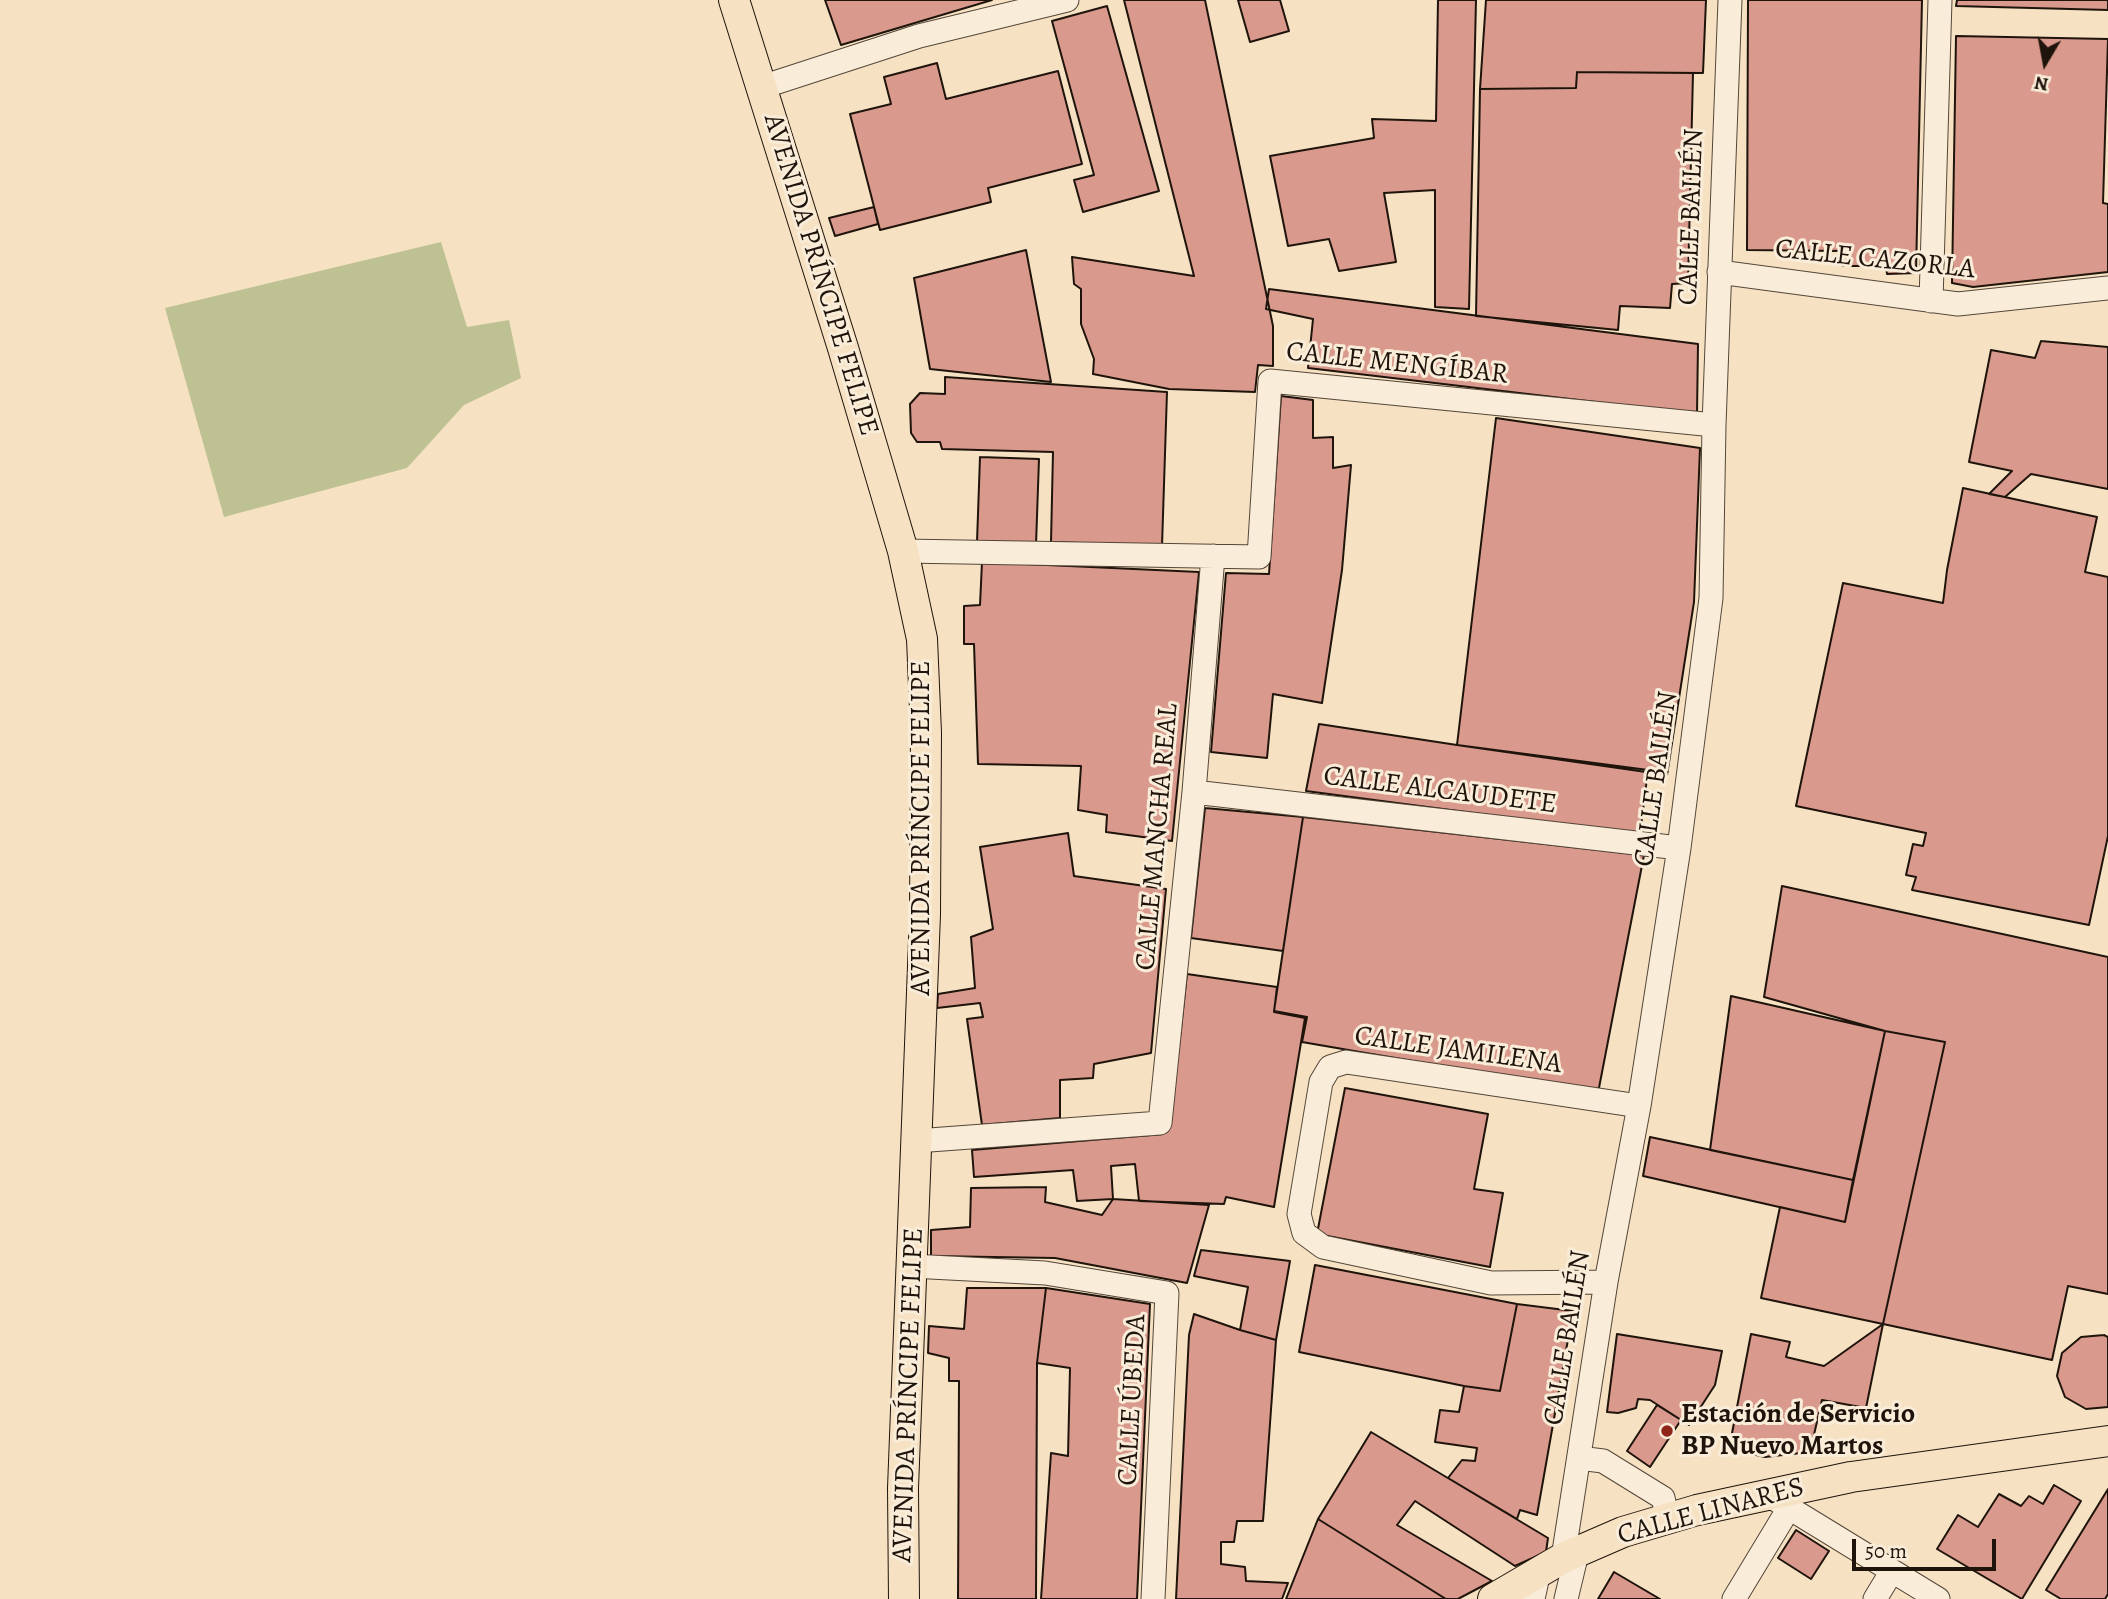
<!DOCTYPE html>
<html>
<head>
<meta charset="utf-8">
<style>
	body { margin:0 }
	#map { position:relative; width:2108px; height:1599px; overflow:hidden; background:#f6e1c3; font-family:Alegreya,serif }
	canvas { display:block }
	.north { position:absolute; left:2010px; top:28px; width:70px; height:70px; -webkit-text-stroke:5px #f9ecd8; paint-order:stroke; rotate:190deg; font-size:19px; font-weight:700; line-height:28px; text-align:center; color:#1e140b }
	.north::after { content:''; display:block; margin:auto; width:24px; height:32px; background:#1e140b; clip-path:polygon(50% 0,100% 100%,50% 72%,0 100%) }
	.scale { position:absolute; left:1852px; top:1539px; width:144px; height:32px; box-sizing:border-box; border:4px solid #1e140b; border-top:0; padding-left:9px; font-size:21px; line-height:24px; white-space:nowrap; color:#1e140b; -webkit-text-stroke:5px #f9ecd8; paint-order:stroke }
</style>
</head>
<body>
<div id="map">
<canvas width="2108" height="1599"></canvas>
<div class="north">N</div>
<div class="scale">50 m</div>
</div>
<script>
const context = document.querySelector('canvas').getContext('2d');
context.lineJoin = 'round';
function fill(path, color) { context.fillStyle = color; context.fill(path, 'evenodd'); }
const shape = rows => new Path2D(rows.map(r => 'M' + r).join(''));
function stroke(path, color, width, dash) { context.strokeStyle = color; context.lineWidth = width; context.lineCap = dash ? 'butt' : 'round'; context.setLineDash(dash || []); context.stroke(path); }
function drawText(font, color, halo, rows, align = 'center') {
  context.font = font + ' Alegreya,serif'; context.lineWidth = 6; context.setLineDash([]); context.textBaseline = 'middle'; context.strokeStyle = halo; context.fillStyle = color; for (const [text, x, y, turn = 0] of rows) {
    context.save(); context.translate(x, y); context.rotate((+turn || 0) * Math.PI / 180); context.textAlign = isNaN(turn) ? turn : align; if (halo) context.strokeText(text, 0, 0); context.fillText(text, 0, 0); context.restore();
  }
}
fill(shape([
	[441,242,467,327,509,320,521,378,464,405,407,468,224,517,165,308]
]), '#bec293');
const building = shape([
	[825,0,992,0,841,45,825,0],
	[1124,0,1205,0,1273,326,1273,366,1258,365,1255,392,1169,389,1093,374,1094,359,1081,324,1081,289,1074,284,1072,257,1194,276,1124,0],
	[1238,0,1280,0,1289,31,1250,42,1238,0],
	[1438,0,1476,0,1469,309,1435,307,1435,190,1384,193,1396,262,1339,271,1329,239,1288,246,1270,156,1374,138,1372,119,1436,121,1438,0],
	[1486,0,1706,0,1703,73,1577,72,1576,88,1480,89,1486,0],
	[1748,0,1922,0,1916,273,1887,274,1886,266,1843,266,1842,251,1747,250,1748,0],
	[1957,0,2108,0,2108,10,1956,6,1957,0],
	[1107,6,1159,191,1083,212,1074,180,1094,175,1052,21,1107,6],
	[1956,36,2108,39,2103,203,2108,204,2108,272,1973,287,1952,283,1956,36],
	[937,63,946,99,1058,71,1082,164,988,188,991,202,880,230,850,114,891,104,884,77,937,63],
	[1577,72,1693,73,1688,283,1672,284,1670,308,1620,306,1618,330,1476,316,1480,89,1576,88,1577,72],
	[874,207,878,224,835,236,829,218,874,207],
	[1026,250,1051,382,930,369,914,278,1026,250],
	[1269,289,1698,344,1697,414,1308,368,1313,319,1266,309,1269,289],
	[2041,341,2108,347,2108,489,2031,474,2005,497,1989,494,2012,471,1969,462,1991,350,2035,358,2041,341],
	[945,377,1167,392,1162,546,1051,542,1053,452,942,449,940,442,917,442,911,433,910,404,920,393,945,394,945,377],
	[1281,396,1313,400,1313,438,1333,437,1333,468,1351,465,1342,570,1322,703,1273,694,1267,758,1211,752,1226,573,1269,574,1281,396],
	[1496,418,1700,448,1694,602,1667,775,1457,745,1496,418],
	[980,457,1039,459,1036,545,977,542,980,457],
	[1963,488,2097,517,2085,572,2108,577,2108,836,2089,925,1912,890,1916,877,1906,875,1913,844,1923,846,1926,833,1796,806,1843,583,1943,603,1947,570,1963,488],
	[982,562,1199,572,1172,841,1106,832,1107,815,1078,810,1081,766,978,764,974,644,964,644,964,606,980,605,982,562],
	[1319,724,1457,745,1648,770,1640,835,1306,791,1319,724],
	[1205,808,1303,817,1283,951,1191,938,1205,808],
	[1303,817,1644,855,1598,1093,1302,1042,1307,1017,1274,1011,1303,817],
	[1068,833,1074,876,1166,889,1151,1053,1094,1064,1093,1078,1060,1080,1060,1118,982,1125,967,1019,983,1017,980,1003,937,1008,938,994,975,988,971,937,993,929,980,847,1068,833],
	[1782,886,2108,957,2108,1294,2068,1286,2052,1360,1883,1324,1945,1042,1885,1031,1764,997,1782,886],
	[1187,974,1277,987,1274,1012,1305,1018,1274,1207,1226,1197,1224,1204,1139,1201,1135,1164,1111,1166,1113,1199,1077,1201,1073,1170,974,1177,972,1150,1163,1134,1171,1118,1187,974],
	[1731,996,1885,1031,1853,1180,1710,1150,1731,996],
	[1885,1031,1945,1042,1883,1324,1761,1298,1780,1207,1845,1222,1885,1031],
	[1345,1088,1488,1114,1474,1189,1503,1193,1490,1267,1317,1234,1345,1088],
	[1650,1137,1853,1180,1845,1222,1643,1176,1650,1137],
	[1046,1187,1045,1202,1102,1215,1113,1199,1209,1205,1187,1283,1055,1258,931,1256,931,1230,970,1227,971,1188,1046,1187],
	[1201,1250,1290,1261,1276,1340,1240,1330,1248,1287,1194,1276,1201,1250],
	[1315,1265,1517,1304,1500,1391,1464,1386,1299,1352,1315,1265],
	[967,1288,1046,1288,1037,1363,1036,1599,958,1599,959,1381,949,1381,949,1358,928,1353,929,1326,964,1329,967,1288],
	[1046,1288,1150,1304,1137,1599,1041,1599,1051,1453,1068,1456,1070,1368,1037,1363,1046,1288],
	[1517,1304,1573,1311,1537,1515,1520,1510,1517,1519,1448,1478,1462,1460,1475,1461,1477,1448,1435,1442,1440,1410,1459,1412,1464,1386,1500,1391,1517,1304],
	[1194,1314,1240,1330,1276,1340,1263,1521,1237,1521,1234,1542,1221,1542,1221,1564,1245,1567,1246,1581,1288,1583,1282,1599,1176,1599,1189,1335,1194,1314],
	[1883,1324,1866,1408,1822,1400,1810,1452,1765,1457,1729,1449,1751,1334,1790,1342,1786,1357,1824,1366,1883,1324],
	[1617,1334,1722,1351,1715,1385,1689,1425,1650,1400,1638,1399,1636,1408,1618,1413,1607,1412,1617,1334],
	[2104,1335,2108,1337,2108,1407,2086,1409,2065,1397,2057,1376,2062,1353,2081,1337,2104,1335],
	[1657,1405,1681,1420,1650,1467,1627,1451,1657,1405],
	[1371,1432,1548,1538,1546,1552,1515,1566,1415,1501,1397,1525,1492,1581,1458,1599,1446,1599,1318,1519,1371,1432],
	[2054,1485,2081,1501,2022,1599,1937,1549,1958,1515,1978,1527,1999,1494,2021,1506,2029,1496,2043,1504,2054,1485],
	[2108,1489,2108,1594,2105,1599,2061,1599,2046,1590,2108,1489],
	[1318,1519,1446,1599,1286,1599,1318,1519],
	[1796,1530,1829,1551,1811,1579,1778,1558,1796,1530],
	[1614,1572,1660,1599,1598,1599,1614,1572]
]);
fill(building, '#d9998c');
stroke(building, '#1e140b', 2);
const minor = shape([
	[762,87,919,36,1067,0],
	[1719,272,1958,304,2108,288],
	[1931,301,1940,0],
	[903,551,1259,557,1270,381,1714,425],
	[1194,792,1679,848],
	[916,1141,1160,1123,1194,792,1213,556],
	[911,1266,1045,1273,1167,1293,1153,1599],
	[1606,1282,1491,1283,1323,1247,1304,1233,1299,1214,1321,1082,1330,1067,1346,1062,1639,1106],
	[1579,1458,1603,1461,1663,1498,1668,1518],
	[1768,1495,1938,1599],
	[1563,1558,1606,1282,1639,1106,1679,848,1711,598,1714,425,1730,0],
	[1533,1599,1539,1571],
	[1566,1599,1577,1553],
	[1734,1599,1789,1508],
	[1875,1599,1892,1571]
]);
const major = shape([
	[734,0,843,348,903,551,922,639,926,733,925,914,903,1488,904,1599],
	[1493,1599,1563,1558,1623,1532,1697,1510,1851,1477,2108,1441]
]);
stroke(minor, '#544739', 25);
stroke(major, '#1e140b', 32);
stroke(minor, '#f9ecd8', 23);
stroke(major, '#f6e1c3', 30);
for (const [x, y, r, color] of [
	[1667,1431,7,"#8f2418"]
]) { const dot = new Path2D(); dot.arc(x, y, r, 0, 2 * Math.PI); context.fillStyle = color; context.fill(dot); stroke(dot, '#f9ecd8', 2.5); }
drawText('28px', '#1e140b', '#f9ecd8', [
	["CALLE BAILÉN",1692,217,-88],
	["CALLE CAZORLA",1875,260,6],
	["AVENIDA PRÍNCIPE FELIPE",820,275,73],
	["CALLE MENGÍBAR",1397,364,6],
	["CALLE BAILÉN",1657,779,-82],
	["CALLE ALCAUDETE",1440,791,7],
	["AVENIDA PRÍNCIPE FELIPE",922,828,-90],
	["CALLE MANCHA REAL",1158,837,-85],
	["CALLE JAMILENA",1458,1051,8],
	["CALLE BAILÉN",1568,1338,-81],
	["AVENIDA PRÍNCIPE FELIPE",909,1395,-88],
	["CALLE ÚBEDA",1133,1400,-87],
	["CALLE LINARES",1711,1512,-15]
]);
drawText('bold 28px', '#1e140b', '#f9ecd8', [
	["Estación de Servicio",1681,1415],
	["BP Nuevo Martos",1681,1447]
], 'left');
</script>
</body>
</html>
